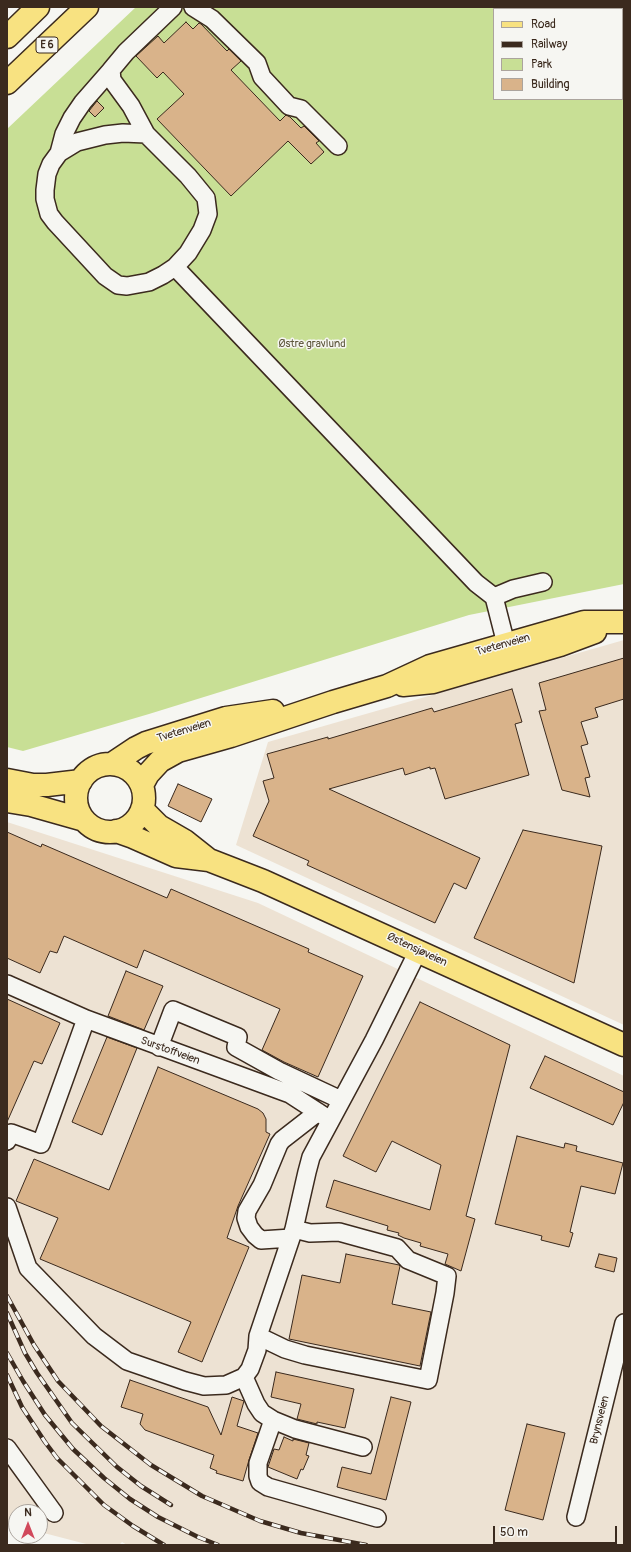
<!DOCTYPE html>
<html>
<head>
<meta charset="utf-8">
<style>
	body { margin:0 }
	#map { position:relative; width:631px; height:1552px; overflow:hidden; background:#f6f6f2; font-family:Pangolin,sans-serif }
	canvas { display:block }
	.frame { position:absolute; inset:0; border:8px solid #3b2a1e; pointer-events:none }
	.legend { position:absolute; left:493px; top:8px; width:130px; height:92px; box-sizing:border-box; background:#f6f6f2; border:1px solid #aba49d; margin:0; padding:5px 7px; list-style:none; font-size:12px; color:#3b2a1e }
	.legend li { display:flex; align-items:center; gap:8px; height:20px }
	.legend b { width:20px; border:1px solid #aba49d }
	.north { position:absolute; left:8px; top:1504px; width:40px; height:40px; box-sizing:border-box; background:#f6f6f2; border:1px solid #aba49d; border-radius:50%; rotate:0deg; font-size:11px; font-weight:700; line-height:16px; text-align:center; color:#3b2a1e }
	.north::after { content:''; display:block; margin:auto; width:14px; height:18px; background:#d1495b; clip-path:polygon(50% 0,100% 100%,50% 72%,0 100%) }
	.scale { position:absolute; left:493px; top:1526px; width:124px; height:18px; box-sizing:border-box; border:2px solid #3b2a1e; border-top:0; padding-left:5px; font-size:12px; line-height:14px; white-space:nowrap; color:#3b2a1e; -webkit-text-stroke:3px #f6f6f2; paint-order:stroke }
</style>
</head>
<body>
<div id="map">
<canvas width="631" height="1552"></canvas>
<div class="frame"></div>
<ul class="legend">
<li><b style="height:5px;background:#f8e281"></b>Road</li>
<li><b style="height:5px;background:#3b2a1e"></b>Railway</li>
<li><b style="height:11px;background:#c8df95"></b>Park</li>
<li><b style="height:11px;background:#d9b38a"></b>Building</li>
</ul>
<div class="north">N</div>
<div class="scale">50 m</div>
</div>
<script>
const context = document.querySelector('canvas').getContext('2d');
context.lineJoin = 'round';
function fill(path, color) { context.fillStyle = color; context.fill(path, 'evenodd'); }
const shape = rows => new Path2D(rows.map(r => 'M' + r).join(''));
function stroke(path, color, width, dash) { context.strokeStyle = color; context.lineWidth = width; context.lineCap = dash ? 'butt' : 'round'; context.setLineDash(dash || []); context.stroke(path); }
function drawText(font, color, halo, rows, align = 'center') {
  context.font = font + ' Pangolin,sans-serif'; context.lineWidth = 3; context.setLineDash([]); context.textBaseline = 'middle'; context.strokeStyle = halo; context.fillStyle = color; for (const [text, x, y, turn = 0] of rows) {
    context.save(); context.translate(x, y); context.rotate((+turn || 0) * Math.PI / 180); context.textAlign = isNaN(turn) ? turn : align; if (halo) context.strokeText(text, 0, 0); context.fillText(text, 0, 0); context.restore();
  }
}
fill(shape([
	[624,640,624,1025,236,845,268,742],
	[7,822,258,903,624,1076,624,1545,127,1545,122,1542,119,1545,90,1545,40,1532,40,1512,16,1512,16,1526,7,1524]
]), '#ede2d3');
fill(shape([
	[136,7,624,7,624,584,469,615,149,714,23,751,7,747,7,129],
	[494,9,622,9,622,99,494,99]
]), '#c8df95');
const building = shape([
	[186,22,193,29,199,23,201,24,227,51,229,49,241,61,231,70,280,121,286,115,290,117,301,128,304,126,319,141,316,143,324,152,311,164,288,141,231,196,157,119,184,94,163,72,157,78,136,56,158,36,164,43,186,22],
	[97,101,104,108,95,117,89,111,97,101],
	[624,658,624,699,595,708,598,717,581,722,588,744,581,746,590,777,585,778,590,797,562,790,539,711,546,710,539,683,624,658],
	[512,689,522,722,515,724,529,775,445,799,435,768,430,769,430,767,405,775,403,768,329,789,480,858,466,889,454,883,435,923,307,865,309,861,253,836,269,801,263,781,274,778,267,754,328,737,328,739,432,708,434,712,512,689],
	[178,784,212,799,201,822,168,806,178,784],
	[523,830,602,846,574,983,474,938,523,830],
	[7,832,41,847,42,844,167,898,171,889,309,949,308,952,363,976,318,1077,284,1062,262,1050,280,1009,144,950,137,968,64,936,57,953,50,951,40,973,7,958,7,832],
	[126,971,163,986,144,1030,108,1016,126,971],
	[7,999,60,1023,42,1064,34,1061,7,1122,7,999],
	[420,1002,510,1045,466,1216,475,1219,461,1271,445,1264,448,1254,420,1246,421,1243,404,1238,398,1235,399,1233,387,1230,388,1226,326,1207,334,1180,430,1210,441,1165,392,1141,376,1172,343,1156,420,1002],
	[107,1037,137,1048,102,1135,72,1122,107,1037],
	[545,1056,624,1092,624,1102,613,1125,530,1088,545,1056],
	[158,1067,258,1109,263,1113,266,1119,266,1132,270,1134,238,1206,227,1238,249,1247,202,1362,178,1352,191,1322,40,1259,58,1218,16,1201,34,1159,109,1190,158,1067],
	[517,1136,564,1148,565,1143,577,1146,576,1151,623,1163,615,1194,581,1186,570,1232,573,1233,569,1247,541,1240,542,1236,495,1224,517,1136],
	[346,1254,399,1265,400,1266,392,1304,431,1312,420,1366,289,1339,302,1275,340,1283,346,1254],
	[599,1254,617,1258,614,1272,595,1267,599,1254],
	[276,1372,354,1389,345,1428,317,1422,317,1424,297,1419,301,1404,271,1397,276,1372],
	[130,1380,208,1407,221,1435,232,1397,244,1401,237,1426,258,1433,249,1460,243,1481,216,1473,217,1471,210,1468,214,1455,145,1430,140,1424,143,1414,121,1407,130,1380],
	[391,1397,411,1402,386,1500,337,1487,342,1467,371,1474,391,1397],
	[527,1424,565,1433,543,1520,505,1510,527,1424],
	[284,1437,293,1441,293,1439,309,1443,306,1455,309,1456,303,1470,301,1469,297,1479,268,1467,274,1449,279,1450,284,1437]
]);
fill(building, '#d9b38a');
stroke(building, '#3b2a1e', 1);
const minor = shape([
	[193,7,212,19,257,63,262,77,289,106,301,109,338,146],
	[146,134,131,106,112,80,111,70,126,52,173,7],
	[59,153,64,134,72,118,83,102,111,70],
	[175,267,188,253,202,230,208,214,206,198,188,176,146,134,123,133,105,135,77,142,59,153,51,164,47,174,45,190,45,199,49,214,55,222,105,276,118,285,127,286,149,282,163,275,175,267,476,583,494,597,506,644],
	[494,597,513,589,543,582],
	[7,984,86,1019,290,1094,330,1120],
	[159,1047,173,1010,238,1037,236,1047,279,1071,341,1100],
	[7,1141,11,1133,41,1144,86,1019],
	[7,1207,28,1268,94,1336,127,1361,185,1381,204,1386,226,1385,244,1377,250,1369,257,1350,258,1336,294,1229,307,1172,311,1157,374,1040,418,951],
	[291,1238,261,1240,255,1235,249,1227,246,1218,247,1211,262,1185,279,1144,282,1140,318,1112],
	[258,1336,285,1349,305,1355,428,1380,445,1293,447,1276,408,1260,397,1248,339,1232,310,1233,294,1229],
	[244,1377,256,1404,262,1413,273,1420,295,1429,363,1447],
	[273,1420,258,1463,258,1476,260,1482,268,1487,377,1518],
	[7,1448,54,1513],
	[576,1517,624,1323]
]);
const major = shape([
	[403,685,433,682,560,645,595,632],
	[112,764,136,748,146,743,226,718,273,711],
	'76 798a34 34 0 1 1 68 0a34 34 0 1 1-68 0Z',
	[7,780,33,785,47,785,81,781],
	[142,785,148,774,160,761,178,751,231,736,333,702,387,686,430,666,584,622,623,622],
	[7,801,31,805,84,820],
	[142,809,159,826,185,841,209,860],
	[116,831,133,837,176,856,209,860,263,881,624,1045]
]);
const highway = shape([
	[7,37,38,7],
	[7,83,87,7]
]);
stroke(minor, '#3b2a1e', 20);
stroke(major, '#3b2a1e', 25);
stroke(highway, '#3b2a1e', 25);
stroke(minor, '#f6f6f2', 17);
stroke(major, '#f8e281', 22);
stroke(highway, '#f8e281', 22);
const rail = shape([
	[7,1296,34,1345,58,1381,101,1426,151,1465,202,1496,260,1521,301,1533,366,1545],
	[7,1313,25,1353,37,1373,72,1423,117,1467,141,1486,171,1505],
	[7,1353,23,1381,45,1415,73,1449,104,1478,130,1499,158,1517,198,1537,218,1545],
	[7,1375,22,1407,45,1442,57,1458,104,1505,133,1526,164,1545]
]);
stroke(rail, '#3b2a1e', 4.5);
stroke(rail, '#f6f6f2', 3, [9]);
for (const [x, y, w] of [
	[47,45,22]
]) { const box = new Path2D(); box.roundRect(x - w / 2, y - 8, w, 16, 3); context.fillStyle = '#f6f6f2'; context.fill(box); stroke(box, '#3b2a1e', 1); }
drawText('bold 10px', '#3b2a1e', null, [
	["E 6",47,45]
]);
drawText('11px', '#5e573c', '#f6f6f2', [
	["Østre gravlund",312,344]
]);
drawText('11px', '#3b2a1e', '#f6f6f2', [
	["Tvetenveien",503,645,-16],
	["Tvetenveien",184,731,-17],
	["Østensjøveien",417,950,25],
	["Surstoffveien",170,1051,20],
	["Brynsveien",600,1420,-76]
]);
</script>
</body>
</html>
